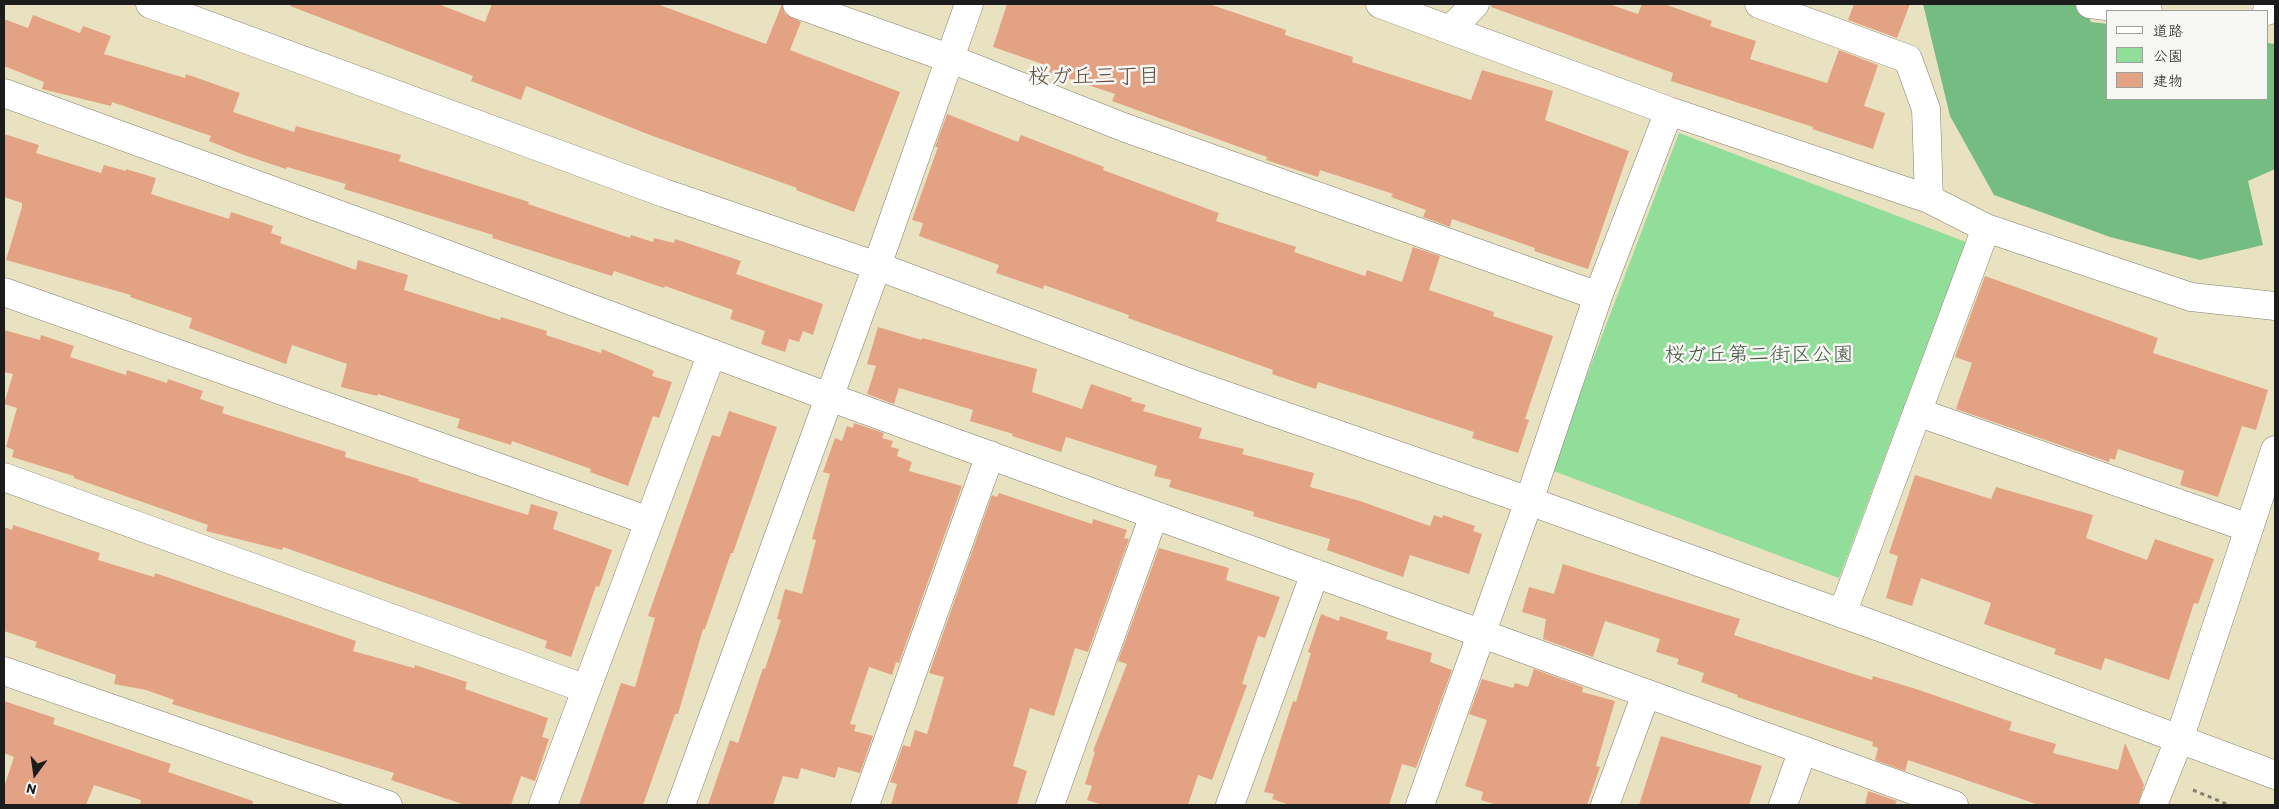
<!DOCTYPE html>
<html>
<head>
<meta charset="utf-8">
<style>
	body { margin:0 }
	#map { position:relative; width:2279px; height:809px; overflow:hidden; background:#e9e2c0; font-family:Itim,"Klee One",sans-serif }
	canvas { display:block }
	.frame { position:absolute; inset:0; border:5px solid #1c1c1c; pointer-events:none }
	.legend { position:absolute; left:2106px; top:10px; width:162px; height:90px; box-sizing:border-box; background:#f6f6f2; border:1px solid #9f9f9c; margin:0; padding:6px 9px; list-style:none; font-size:15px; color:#1c1c1c }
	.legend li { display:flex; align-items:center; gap:10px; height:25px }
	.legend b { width:25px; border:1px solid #9f9f9c }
	.north { position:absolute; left:10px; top:749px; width:50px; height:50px; -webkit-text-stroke:4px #f6f6f2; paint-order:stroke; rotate:194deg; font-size:14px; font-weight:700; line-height:20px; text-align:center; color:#1c1c1c }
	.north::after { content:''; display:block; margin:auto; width:18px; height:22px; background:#1c1c1c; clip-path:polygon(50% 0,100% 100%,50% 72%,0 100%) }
</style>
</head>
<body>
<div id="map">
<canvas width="2279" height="809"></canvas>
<div class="frame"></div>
<ul class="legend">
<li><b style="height:6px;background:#fff"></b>道路</li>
<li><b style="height:14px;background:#91dd9a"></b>公園</li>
<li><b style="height:14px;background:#e4a284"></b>建物</li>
</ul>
<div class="north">N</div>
</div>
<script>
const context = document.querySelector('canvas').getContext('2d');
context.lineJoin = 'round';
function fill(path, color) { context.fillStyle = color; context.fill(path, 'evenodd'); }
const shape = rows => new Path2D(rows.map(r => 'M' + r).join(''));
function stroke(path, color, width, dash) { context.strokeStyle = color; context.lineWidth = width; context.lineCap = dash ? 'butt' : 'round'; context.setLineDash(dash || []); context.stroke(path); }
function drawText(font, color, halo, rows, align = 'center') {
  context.font = font + ' Itim,"Klee One",sans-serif'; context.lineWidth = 5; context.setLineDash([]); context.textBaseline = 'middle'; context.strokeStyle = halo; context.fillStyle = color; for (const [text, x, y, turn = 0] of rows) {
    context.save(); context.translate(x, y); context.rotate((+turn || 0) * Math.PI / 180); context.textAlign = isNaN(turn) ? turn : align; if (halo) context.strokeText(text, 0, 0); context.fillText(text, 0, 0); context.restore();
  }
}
fill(shape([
	[1679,133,1966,242,1839,578,1551,470]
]), '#91dd9a');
fill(shape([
	[1923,4,2083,4,2091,22,2108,24,2108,99,2268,99,2268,43,2275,44,2275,169,2248,181,2263,245,2200,260,2110,237,1994,195,1950,116]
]), '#74bc82');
fill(shape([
	[291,4,438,4,485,22,492,4,657,4,766,44,782,4,785,14,801,22,790,50,900,92,854,212,796,190,797,188,650,135,526,86,521,100,471,81,473,76,290,6],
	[1007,4,1209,4,1286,30,1285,35,1353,57,1352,62,1471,100,1482,70,1553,91,1545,120,1629,151,1588,269,1534,251,1535,248,1452,219,1450,227,1423,217,1426,210,1391,197,1393,194,1320,170,1318,177,1266,160,1267,157,1112,101,1115,94,1049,72,1051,67,993,47],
	[1492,4,1609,4,1638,14,1642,4,1664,4,1712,21,1710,26,1756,41,1750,59,1827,83,1839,50,1878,65,1864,106,1885,113,1873,149,1812,129,1813,127,1671,81,1673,73,1491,7],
	[1854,4,1910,4,1897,38,1848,20],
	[33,15,80,33,83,26,111,36,104,54,185,78,186,74,240,93,233,112,294,132,296,126,401,155,399,161,529,202,528,204,630,238,631,235,653,242,654,238,674,243,675,239,741,261,736,274,823,304,813,335,803,331,799,342,789,339,785,352,761,344,765,331,730,319,733,310,665,286,664,288,614,271,612,276,492,238,493,235,344,189,346,184,287,167,286,169,244,155,209,141,211,136,112,102,111,106,42,89,44,82,4,66,4,19,28,28],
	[947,114,1018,142,1021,135,1104,167,1103,170,1219,213,1216,221,1296,247,1294,252,1365,276,1367,270,1402,282,1413,247,1440,256,1429,290,1494,312,1493,316,1553,336,1525,419,1529,420,1518,453,1472,438,1474,432,1388,404,1318,382,1316,389,1272,374,1273,370,1128,318,1129,315,1044,285,1043,289,996,273,999,265,919,236,923,223,912,220,938,147,935,147],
	[4,134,39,145,36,153,101,173,104,165,126,171,126,169,156,178,151,194,229,219,231,212,273,226,271,233,282,237,280,243,356,270,358,260,408,275,404,290,500,320,501,317,547,331,546,335,601,353,602,349,654,371,652,376,672,382,659,418,653,416,628,486,590,472,591,469,512,441,511,445,457,428,460,419,378,394,377,396,341,387,347,364,292,345,286,364,189,328,192,318,130,297,131,295,6,260,22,207,22,203,4,197],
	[1985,276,2158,338,2153,353,2268,390,2256,430,2242,426,2218,497,2180,485,2184,471,2118,449,2115,460,2110,458,2109,462,1956,409,1972,363,1955,357],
	[878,327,922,340,922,338,1037,369,1032,392,1082,409,1091,384,1132,398,1131,401,1146,405,1143,411,1202,428,1199,438,1244,449,1242,454,1314,473,1310,487,1360,501,1430,526,1434,515,1442,518,1443,515,1475,526,1473,531,1482,534,1469,574,1410,555,1403,577,1327,550,1330,539,1253,516,1254,512,1169,487,1171,480,1154,476,1157,466,1066,437,1061,452,1012,436,1013,434,970,421,973,410,899,388,894,404,867,394,876,366,867,364],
	[4,330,40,340,41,335,74,346,70,357,126,375,127,370,167,383,168,379,203,391,200,399,224,407,222,413,346,452,345,457,419,479,418,481,528,515,531,504,558,512,553,529,612,550,599,587,596,586,571,657,545,648,547,641,463,610,283,547,282,550,206,531,208,525,74,478,74,476,12,457,14,450,6,447,17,408,4,404,13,374,4,372],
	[729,411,777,427,733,553,731,553,705,629,703,629,678,714,675,714,643,805,579,805,621,683,635,687,655,618,648,616,684,514,712,435,720,437],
	[854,423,884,433,882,438,893,441,891,447,899,449,897,456,912,462,909,471,962,486,899,663,896,662,892,675,869,667,850,724,856,725,854,731,873,736,860,773,838,767,835,778,801,768,798,779,783,776,773,805,708,805,730,740,738,743,763,668,765,669,781,620,777,619,785,589,802,594,816,540,812,539,830,474,823,472,835,438,842,441,847,426,853,428],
	[1915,475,1991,499,1996,487,2093,515,2086,538,2147,560,2155,539,2214,559,2198,604,2194,603,2169,680,2105,658,2101,670,2054,654,2056,649,1984,624,1991,603,1921,578,1912,606,1886,598,1898,556,1889,553],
	[999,493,1092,524,1093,519,1127,530,1124,538,1129,539,1088,652,1075,648,1054,716,1030,708,1013,766,1027,771,1017,805,891,805,897,784,890,782,903,745,910,747,915,730,927,734,944,677,929,673,992,495,997,497],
	[13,525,100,553,98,560,154,577,155,573,356,641,353,651,414,668,415,665,467,682,465,689,548,718,542,737,549,739,535,781,521,776,511,805,465,805,391,780,394,773,172,704,174,700,146,690,114,684,116,675,35,647,37,642,4,631,4,527,12,530],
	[1159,548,1229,568,1226,580,1280,597,1265,638,1258,636,1242,684,1247,685,1212,780,1198,775,1188,805,1103,805,1087,800,1092,786,1085,784,1095,752,1093,751,1127,664,1118,661],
	[1563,564,1740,619,1734,635,1872,680,1873,676,1916,689,2012,722,2009,730,2056,744,2053,753,2118,770,2125,743,2144,785,2138,805,2039,805,1908,760,1905,771,1875,760,1878,748,1872,746,1873,742,1737,697,1738,695,1701,682,1704,673,1677,664,1679,659,1656,652,1660,639,1605,621,1593,657,1543,639,1546,619,1522,612,1529,587,1554,594],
	[1321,614,1339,621,1340,616,1388,632,1386,639,1432,653,1430,662,1452,670,1416,768,1402,764,1389,805,1290,805,1272,799,1274,794,1264,792,1293,701,1296,702,1311,653,1308,652],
	[1534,669,1583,687,1582,692,1615,701,1596,766,1600,767,1587,805,1497,805,1481,800,1483,792,1465,786,1487,720,1469,714,1482,679,1513,688,1515,683,1528,687],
	[4,701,55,718,53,724,171,764,168,772,253,801,252,805,140,805,141,800,94,785,86,805,4,805,4,787,14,757,4,753],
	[1661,736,1762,766,1749,805,1639,805],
	[1868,791,1897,801,1895,805,1865,805]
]), '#e4a284');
const minor = shape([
	[150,4,664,193,877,266,1201,387,1529,501,1885,629,2275,775],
	[797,4,951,59,1123,127,1598,296],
	[1380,4,1669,111,1929,199,1986,228,2191,297,2275,306],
	[1759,4,1908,59,1926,109,1929,199],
	[2090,4,2148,11],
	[2267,11,2274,4],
	[1451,29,1475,4],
	[4,93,400,237,829,397,1954,805],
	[4,292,649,521],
	[1917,412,2249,528],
	[4,477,586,689],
	[1842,614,1986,228],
	[4,671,388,805],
	[543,805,712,353],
	[681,805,877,266,969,4],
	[865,805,990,455],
	[1050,805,1154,515],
	[1230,805,1315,573],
	[1420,805,1529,501,1598,296,1669,111],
	[1605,805,1646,694],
	[1783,805,1803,750],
	[2153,805,2179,740,2275,450]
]);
stroke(minor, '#827f6e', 29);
stroke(shape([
	[2193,790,2229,805]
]), '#827f6e', 3, [4, 4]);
stroke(minor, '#fff', 28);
drawText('21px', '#3f5642', '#f6f6f2', [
	["桜ガ丘第二街区公園",1759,356]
]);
drawText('22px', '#624b40', '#f6f6f2', [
	["桜ガ丘三丁目",1094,77]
]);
</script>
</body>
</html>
